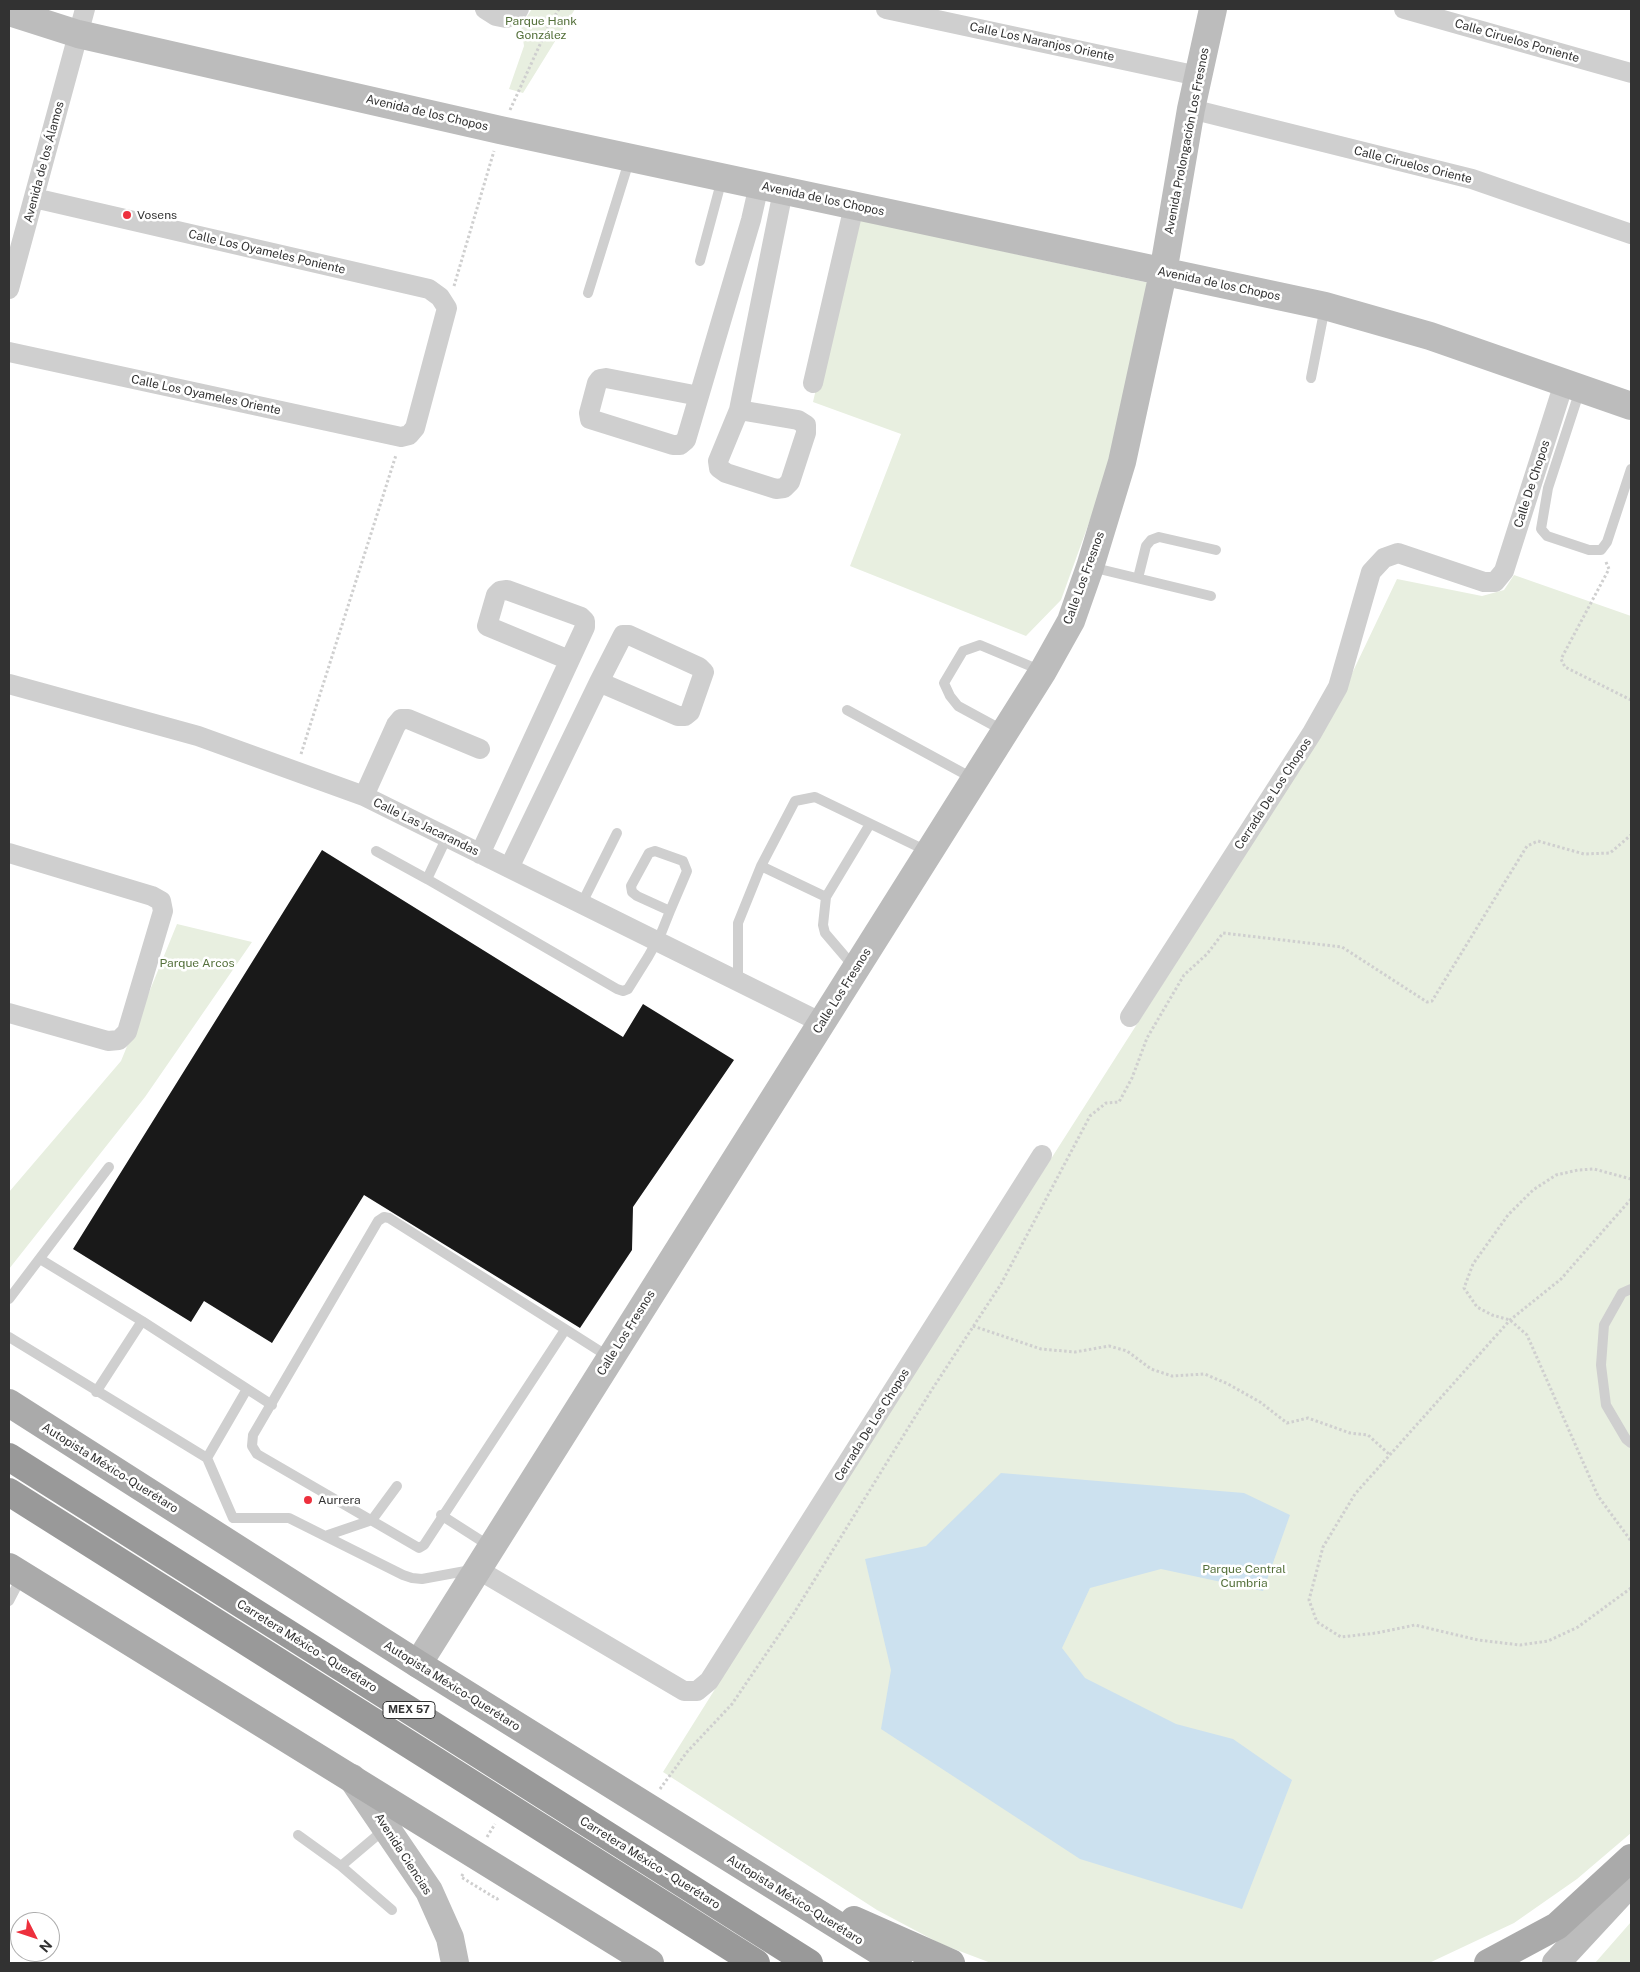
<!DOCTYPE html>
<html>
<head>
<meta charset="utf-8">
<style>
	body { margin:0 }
	#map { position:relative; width:1640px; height:1972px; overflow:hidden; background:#fff; font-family:"Public Sans",sans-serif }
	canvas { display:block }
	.frame { position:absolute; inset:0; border:10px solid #323232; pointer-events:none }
	.north { position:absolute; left:10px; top:1912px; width:50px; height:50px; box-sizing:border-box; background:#fff; border:1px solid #adadad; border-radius:50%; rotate:131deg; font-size:14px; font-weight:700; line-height:20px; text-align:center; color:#323232 }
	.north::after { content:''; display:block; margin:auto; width:18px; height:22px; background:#ed303d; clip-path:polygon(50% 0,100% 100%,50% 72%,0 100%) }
</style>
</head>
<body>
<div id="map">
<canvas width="1640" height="1972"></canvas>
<div class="frame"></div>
<div class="north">N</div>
</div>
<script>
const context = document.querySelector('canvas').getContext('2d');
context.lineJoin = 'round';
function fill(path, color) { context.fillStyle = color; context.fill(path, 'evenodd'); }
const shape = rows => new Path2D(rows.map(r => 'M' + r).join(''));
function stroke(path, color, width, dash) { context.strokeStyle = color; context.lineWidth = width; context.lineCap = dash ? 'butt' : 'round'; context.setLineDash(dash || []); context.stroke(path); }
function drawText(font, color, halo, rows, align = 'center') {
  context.font = font + ' "Public Sans",sans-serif'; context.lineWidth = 5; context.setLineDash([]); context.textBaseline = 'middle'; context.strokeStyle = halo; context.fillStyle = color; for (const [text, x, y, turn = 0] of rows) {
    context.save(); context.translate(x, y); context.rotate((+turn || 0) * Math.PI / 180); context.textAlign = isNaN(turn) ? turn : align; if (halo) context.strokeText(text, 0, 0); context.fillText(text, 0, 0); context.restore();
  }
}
fill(shape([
	[532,9,575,9,523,93,509,89,524,46,521,25],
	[855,219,1154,284,1112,459,1061,600,1026,636,850,566,901,434,813,402],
	[1514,575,1631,616,1631,1833,1577,1879,1514,1923,1429,1963,991,1963,941,1944,877,1910,663,1772,860,1458,1326,728,1397,579,1482,596,1504,590],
	[177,924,252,942,145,1097,9,1269,9,1192,121,1061],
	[1631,1922,1631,1963,1595,1963]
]), '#e8efe0');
fill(shape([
	[1001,1473,1244,1493,1290,1515,1263,1591,1161,1569,1090,1588,1062,1648,1085,1678,1176,1724,1233,1739,1292,1780,1242,1909,1080,1859,881,1729,891,1670,865,1559,926,1546]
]), '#cce1ef');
fill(shape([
	[322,850,623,1037,643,1004,734,1060,633,1207,632,1250,580,1328,364,1195,272,1343,204,1301,191,1322,73,1249]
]), '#191919');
stroke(shape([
	[510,110,548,27,559,9],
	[454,286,494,151],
	[1606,562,1609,569,1561,659,1565,667,1631,700],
	[301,754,396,455],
	[1631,1179,1594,1169,1578,1170,1556,1175,1533,1190,1508,1215,1473,1264,1464,1288,1477,1307,1492,1315,1510,1320,1527,1335,1598,1496,1631,1541],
	[1631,1199,1561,1279,1510,1320,1355,1494,1323,1547,1309,1600,1317,1622,1341,1637,1376,1633,1415,1625,1478,1640,1520,1645,1548,1641,1578,1627,1631,1588],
	[973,1326,1041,1349,1075,1352,1109,1346,1127,1351,1151,1369,1172,1376,1205,1374,1228,1384,1260,1402,1287,1423,1308,1418,1350,1433,1368,1435,1390,1455],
	[660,1789,687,1752,732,1704,794,1613,931,1391,1001,1284,1090,1116,1106,1103,1119,1102,1132,1078,1147,1038,1184,975,1207,954,1223,933,1342,947,1427,1002,1432,1001,1527,846,1538,841,1584,854,1610,853,1631,835],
	[487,1837,495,1824],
	[463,1874,461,1877,497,1899,500,1897]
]), '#cfcfcf', 3, [2.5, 2.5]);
stroke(shape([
	[700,261,722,179],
	[588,293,630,158],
	[1311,378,1325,307],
	[1580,390,1548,488,1541,529,1547,536,1589,550,1601,550,1607,542,1631,469],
	[1091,567,1211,596],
	[1138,578,1146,546,1151,540,1159,537,1216,550],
	[847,710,974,779],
	[1004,731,958,706,950,696,944,683,963,651,980,645,1042,671],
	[870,824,826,897,761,866,795,801,815,797,929,852],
	[447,837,427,879,617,989,623,991,628,989,648,957,657,941,662,931,670,911,687,871,683,861,655,851,649,853,631,886,632,892,637,896,670,911],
	[376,851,427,879],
	[826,897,823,925,825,933,854,967],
	[582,903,617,833],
	[738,981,738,923,761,866],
	[40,1259,142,1321,272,1405],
	[1631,1289,1622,1293,1604,1325,1601,1365,1606,1405,1626,1439,1631,1443],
	[9,1299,109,1167],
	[565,1330,424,1545,419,1548,257,1454,252,1446,253,1435,378,1221,384,1217,389,1218,576,1336,609,1357],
	[9,1337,207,1458],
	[96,1392,142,1321],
	[441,1515,491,1547],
	[233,1518,289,1518,403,1575,412,1578,422,1579,471,1570],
	[233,1518,207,1458,247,1389],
	[328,1535,372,1520,397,1486],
	[9,1601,22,1576],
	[298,1835,341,1866,392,1910],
	[341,1866,386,1828]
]), '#cfcfcf', 10);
stroke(shape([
	[485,9,496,16,506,18,515,14,519,9],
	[886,9,1198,76],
	[1404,9,1631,73],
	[1191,109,1472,179,1631,234],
	[9,289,85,9],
	[9,352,401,437,409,435,415,428,447,308,440,297,429,289,34,198],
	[813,383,854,206],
	[699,396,606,378,600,379,597,383,589,413,590,419,673,445,680,445,686,440,751,220,759,185],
	[739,410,798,420,806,425,806,433,790,482,784,488,776,489,726,473,719,468,718,461,739,410,783,191],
	[9,684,198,736,364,796,822,1023],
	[364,796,396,725,401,719,408,719,480,749],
	[9,853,152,896,161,901,163,911,127,1032,119,1040,108,1041,9,1013],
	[480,854,585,627,585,621,581,617,507,590,500,591,496,595,487,626,569,660],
	[509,868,599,682,623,635,629,635,699,667,704,672,690,712,685,716,678,716,599,682],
	[1130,1017,1312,733,1338,687,1371,572,1384,558,1398,553,1484,582,1495,582,1504,571,1564,383],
	[477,1569,684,1691,697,1691,709,1681,1042,1155]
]), '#cfcfcf', 20);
stroke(shape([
	[9,12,78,34,500,130,1325,306,1430,336,1631,406],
	[418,1664,1043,671,1071,621,1090,567,1122,462,1163,273,1191,109,1213,9],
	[352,1778,429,1891,450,1938,455,1963],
	[1556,1963,1631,1882]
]), '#bcbcbc', 28);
stroke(shape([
	[9,1403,418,1664,898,1963],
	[9,1567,650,1963],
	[854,1920,951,1963],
	[1488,1963,1557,1926,1631,1858]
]), '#aaa', 28);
stroke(shape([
	[9,1457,809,1963],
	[9,1492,756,1963]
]), '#999', 28);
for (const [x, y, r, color] of [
	[127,215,5,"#ed303d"],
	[308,1500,5,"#ed303d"]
]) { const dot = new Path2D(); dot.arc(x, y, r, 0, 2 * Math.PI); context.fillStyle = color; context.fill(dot); stroke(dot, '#fff', 2); }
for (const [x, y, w] of [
	[409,1710,52]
]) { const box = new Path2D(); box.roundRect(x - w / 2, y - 8.5, w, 17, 4); context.fillStyle = '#fff'; context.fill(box); stroke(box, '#323232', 1); }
drawText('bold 11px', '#323232', null, [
	["MEX 57",409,1710]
]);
drawText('12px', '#55713c', '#fff', [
	["Parque Hank",541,21],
	["González",541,35],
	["Parque Arcos",197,963],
	["Parque Central",1244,1569],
	["Cumbria",1244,1583]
]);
drawText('12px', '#323232', '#fff', [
	["Calle Ciruelos Poniente",1517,41,16],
	["Calle Los Naranjos Oriente",1042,42,12],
	["Avenida de los Chopos",427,113,13],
	["Avenida Prolongación Los Fresnos",1187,141,-79],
	["Avenida de los Álamos",44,162,-75],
	["Calle Ciruelos Oriente",1413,165,14],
	["Avenida de los Chopos",823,199,12],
	["Calle Los Oyameles Poniente",267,252,13],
	["Avenida de los Chopos",1219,284,12],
	["Calle Los Oyameles Oriente",206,395,12],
	["Calle De Chopos",1532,484,-72],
	["Calle Los Fresnos",1084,578,-70],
	["Cerrada De Los Chopos",1273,794,-57],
	["Calle Las Jacarandas",426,827,26],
	["Calle Los Fresnos",842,991,-58],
	["Calle Los Fresnos",626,1333,-58],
	["Cerrada De Los Chopos",872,1425,-58],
	["Autopista México-Querétaro",110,1468,32],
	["Carretera México - Querétaro",307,1646,32],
	["Autopista México-Querétaro",452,1686,32],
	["Avenida Ciencias",403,1854,57],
	["Carretera México - Querétaro",650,1863,32],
	["Autopista México-Querétaro",795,1900,32]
]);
drawText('12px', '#323232', '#fff', [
	["Vosens",137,215],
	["Aurrera",318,1500]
], 'left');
</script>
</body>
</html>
